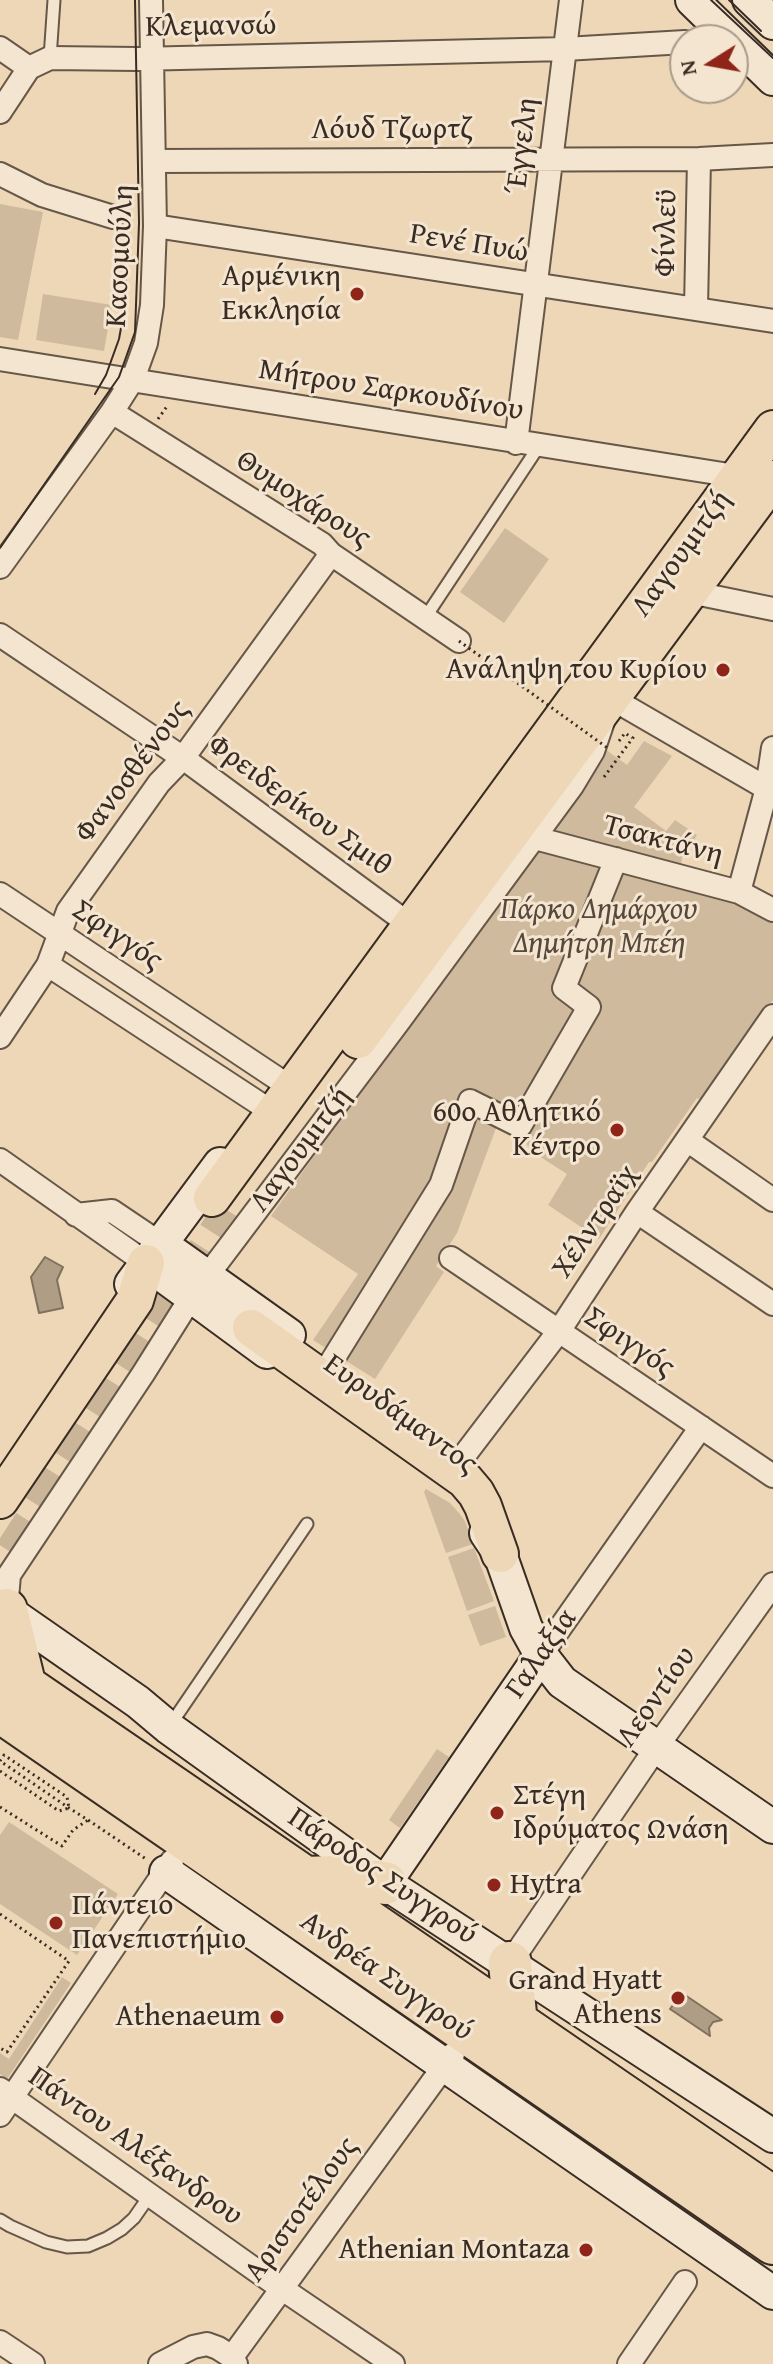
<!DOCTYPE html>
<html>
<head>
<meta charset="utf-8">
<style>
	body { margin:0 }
	#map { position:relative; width:773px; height:2364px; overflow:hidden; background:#eed7b7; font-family:"Gentium Book Plus",serif }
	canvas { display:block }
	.north { position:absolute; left:669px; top:24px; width:80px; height:80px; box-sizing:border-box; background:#f4e5d0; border:2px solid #a99b8b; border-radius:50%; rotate:259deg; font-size:22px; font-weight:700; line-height:32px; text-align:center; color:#392c23 }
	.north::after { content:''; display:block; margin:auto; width:28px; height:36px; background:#8f2418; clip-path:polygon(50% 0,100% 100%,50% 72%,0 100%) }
</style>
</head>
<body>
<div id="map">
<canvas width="773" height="2364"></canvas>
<div class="north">N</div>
</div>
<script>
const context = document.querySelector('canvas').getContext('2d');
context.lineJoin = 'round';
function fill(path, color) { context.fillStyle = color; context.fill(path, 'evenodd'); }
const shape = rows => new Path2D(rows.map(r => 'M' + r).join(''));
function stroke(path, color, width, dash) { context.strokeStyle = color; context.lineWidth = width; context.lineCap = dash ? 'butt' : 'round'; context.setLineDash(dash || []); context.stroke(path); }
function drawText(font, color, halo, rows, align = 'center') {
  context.font = font + ' "Gentium Book Plus",serif'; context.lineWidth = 6; context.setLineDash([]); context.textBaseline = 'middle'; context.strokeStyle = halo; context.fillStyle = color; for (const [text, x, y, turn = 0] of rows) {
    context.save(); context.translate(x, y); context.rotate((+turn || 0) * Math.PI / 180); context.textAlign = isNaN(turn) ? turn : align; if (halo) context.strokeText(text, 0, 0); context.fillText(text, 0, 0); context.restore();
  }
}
fill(shape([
	[0,204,43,212,18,340,0,337],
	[43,294,112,305,104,351,36,340],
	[505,528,549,559,504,623,460,592],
	[644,741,672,756,634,807,666,831,675,820,697,835,689,849,684,848,680,869,773,903,773,1000,702,1100,697,1098,652,1162,649,1162,599,1239,548,1205,567,1174,542,1158,499,1120,457,1233,436,1266,444,1272,375,1379,313,1340,358,1274,271,1216,605,749,627,765],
	[426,1489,450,1503,459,1513,465,1521,473,1544,446,1553,424,1492],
	[474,1548,494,1601,467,1611,448,1557],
	[495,1606,506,1637,480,1646,468,1615],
	[437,1749,449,1757,400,1828,389,1820],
	[9,1822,118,1894,77,1955,0,1904,0,1835],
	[62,1977,71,1983,7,2079,0,2074,0,2053,9,2059]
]), '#cfba9e');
const water = shape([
	[45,1257,63,1267,57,1280,63,1308,39,1313,31,1277,45,1257],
	[682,1993,722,2020,713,2022,709,2028,710,2036,670,2009,682,1993]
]);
fill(water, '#b09d85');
stroke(water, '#80705e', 2);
stroke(shape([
	[12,1553,230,1212]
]), '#cab599', 36, [36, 18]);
const lane = shape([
	[50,58,54,0],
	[425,618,539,446],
	[171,1724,307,1524],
	[0,2220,10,2226,46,2242,67,2247,88,2246,107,2238,122,2229,134,2218,150,2195]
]);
const street = shape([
	[0,48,29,68],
	[29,68,50,58,137,59,565,49,685,42],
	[0,112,29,68],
	[155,161,699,159,773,155],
	[0,174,42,195,113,217],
	[155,226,773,321],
	[696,308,699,159],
	[0,359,748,478],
	[112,412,322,544,331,554,459,641],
	[516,443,571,0],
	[0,567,112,412,133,379,146,343,152,305,155,226,151,0],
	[690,592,773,609],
	[0,635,183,758,402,919],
	[535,838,739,892,773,910],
	[739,892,767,788,773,748],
	[0,894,281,1081],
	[48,965,263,1106],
	[0,1037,48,965,68,911,159,783,183,758,331,554],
	[687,1140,773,1200],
	[0,1160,146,1263],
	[637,1212,773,1304],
	[76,1215,112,1211,161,1244],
	[451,1258,773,1476],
	[330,1364,441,1185,470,1101,520,1126,589,1007,564,988,616,859],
	[463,1457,559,1331,637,1212,773,1016],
	[6,1610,9,1575,143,1374,192,1296,397,1024,572,786,593,751,611,698,773,792],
	[541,1655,701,1427],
	[510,1963,656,1748,773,1584],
	[0,2089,281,2288,393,2364],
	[0,2115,172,1861],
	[0,2342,33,2364],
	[232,2357,453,2054],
	[160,2364,193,2347,207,2344,218,2348,232,2357,236,2364],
	[629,2364,685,2282]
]);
const secondary = shape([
	[692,0,773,79],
	[749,0,773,23],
	[161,1244,289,1335],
	[146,1263,267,1352],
	[131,1284,220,1164],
	[486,1533,500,1554,526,1628,541,1655,562,1682,773,1827],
	[0,1606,138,1702,169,1728,385,1883,773,2136],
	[166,1872,773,2293],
	[385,1883,541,1655]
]);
const primary = shape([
	[358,1040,773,479],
	[212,1198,773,429],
	[251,1328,465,1480,476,1493,483,1506,500,1554],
	[0,1500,135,1300,146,1263]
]);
const highway = shape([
	[6,1610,25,1687],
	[0,1669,773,2198],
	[0,1711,773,2243],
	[304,1878,335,1877,385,1883],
	[510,1963,516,2024]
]);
stroke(lane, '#665748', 15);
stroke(street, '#665748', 26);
stroke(secondary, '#392c23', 36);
stroke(primary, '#392c23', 40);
stroke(highway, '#392c23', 46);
stroke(shape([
	[158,419,168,405],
	[619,741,625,733,632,738],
	[604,777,635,735],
	[0,1771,59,1811,69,1808,67,1797,4,1755,0,1761,69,1808,88,1820,146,1859],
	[0,1807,62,1846,73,1830,88,1820],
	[0,1914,69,1961,7,2052,0,2048]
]), '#392c23', 3, [2, 4]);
stroke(lane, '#f4e5d0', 11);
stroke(street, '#f4e5d0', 22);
stroke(secondary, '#f4e5d0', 32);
stroke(primary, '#eed7b7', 36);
stroke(highway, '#eed7b7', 42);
stroke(shape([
	[711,0,773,58],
	[729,0,761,31],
	[95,394,106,375,119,339,125,306,126,280],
	[0,548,119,377,135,332,139,223,135,0]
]), '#392c23', 2);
stroke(shape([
	[459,641,609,749]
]), '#392c23', 3, [2, 4]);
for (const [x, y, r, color] of [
	[357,294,8,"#8f2418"],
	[723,670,8,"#8f2418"],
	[617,1130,8,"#8f2418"],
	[497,1813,8,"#8f2418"],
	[494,1885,8,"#8f2418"],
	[56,1923,8,"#8f2418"],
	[678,1998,8,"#8f2418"],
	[277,2017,8,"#8f2418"],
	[586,2250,8,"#8f2418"]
]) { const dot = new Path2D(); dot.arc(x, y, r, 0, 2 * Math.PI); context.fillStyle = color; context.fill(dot); stroke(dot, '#f4e5d0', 3); }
drawText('30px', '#392c23', '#f4e5d0', [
	["Κλεμανσώ",211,27,-1],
	["Λόυδ Τζωρτζ",392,130],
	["Έγγελη",523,146,-83],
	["Φίνλεϋ",667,233,-89],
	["Ρενέ Πυώ",469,244,9],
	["Κασομούλη",121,256,-87],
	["Μήτρου Σαρκουδίνου",391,391,9],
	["Θυμοχάρους",303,500,33],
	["Λαγουμιτζή",682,554,-54],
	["Φανοσθένους",133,772,-53],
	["Φρειδερίκου Σμιθ",299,806,36],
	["Τσακτάνη",663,841,15],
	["Σφιγγός",117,936,34],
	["Λαγουμιτζή",301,1150,-53],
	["Χέλντραϊχ",596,1222,-56],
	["Σφιγγός",629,1343,34],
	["Ευρυδάμαντος",400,1415,36],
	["Γαλαξία",542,1654,-55],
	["Λεοντίου",657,1697,-55],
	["Πάροδος Συγγρού",382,1877,34],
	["Ανδρέα Συγγρού",386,1977,35],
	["Πάντου Αλέξανδρου",135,2147,35],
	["Αριστοτέλους",302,2210,-54]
]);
drawText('30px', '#392c23', '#f4e5d0', [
	["Αρμένικη",341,277],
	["Εκκλησία",341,311],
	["Ανάληψη του Κυρίου",707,670],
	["60ο Αθλητικό",601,1113],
	["Κέντρο",601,1147],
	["Στέγη",513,1796,"left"],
	["Iδρύματος Ωνάση",513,1830,"left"],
	["Hytra",510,1885,"left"],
	["Πάντειο",72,1906,"left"],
	["Πανεπιστήμιο",72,1940,"left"],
	["Grand Hyatt",662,1981],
	["Athens",662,2015],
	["Athenaeum",261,2017],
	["Athenian Montaza",570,2250]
], 'right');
drawText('italic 30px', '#57483c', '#f4e5d0', [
	["Πάρκο Δημάρχου",599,910],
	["Δημήτρη Μπέη",599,944]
]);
</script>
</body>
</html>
